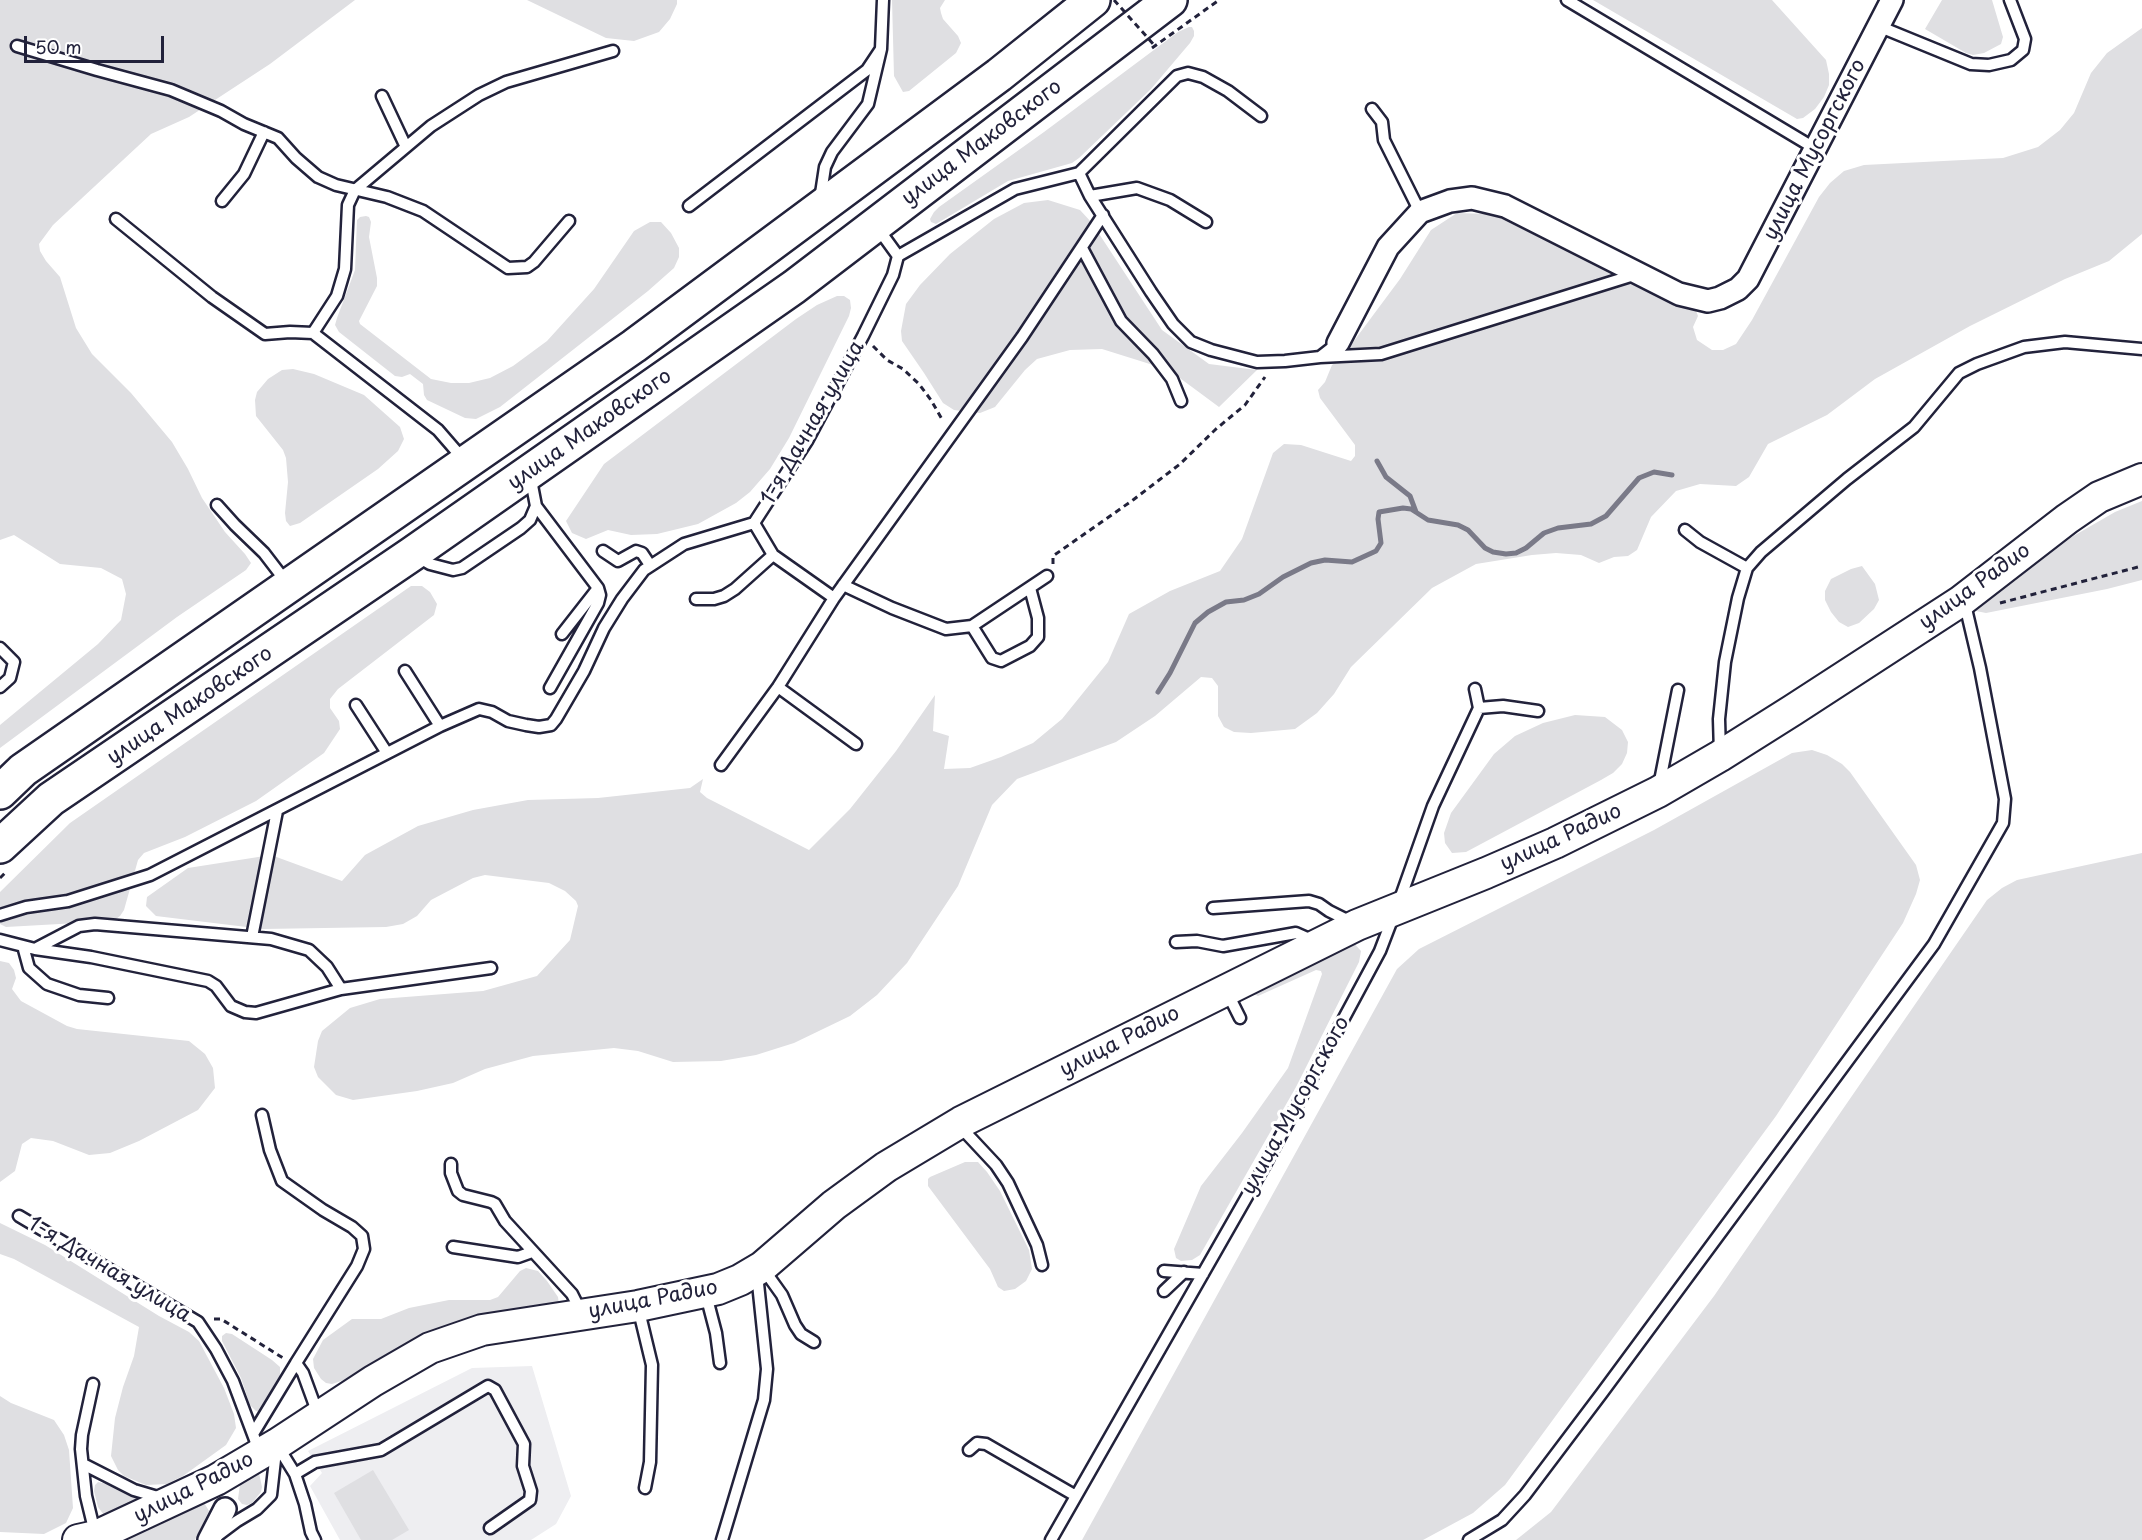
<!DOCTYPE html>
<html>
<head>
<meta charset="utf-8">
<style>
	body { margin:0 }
	#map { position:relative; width:2142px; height:1540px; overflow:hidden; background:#fff; font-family:"Playpen Sans",sans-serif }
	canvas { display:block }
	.scale { position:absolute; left:24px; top:36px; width:140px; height:27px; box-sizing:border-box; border:3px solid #22223b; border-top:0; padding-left:8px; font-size:18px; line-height:21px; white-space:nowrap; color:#22223b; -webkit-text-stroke:4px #fff; paint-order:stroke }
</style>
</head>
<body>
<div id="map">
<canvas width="2142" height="1540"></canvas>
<div class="scale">50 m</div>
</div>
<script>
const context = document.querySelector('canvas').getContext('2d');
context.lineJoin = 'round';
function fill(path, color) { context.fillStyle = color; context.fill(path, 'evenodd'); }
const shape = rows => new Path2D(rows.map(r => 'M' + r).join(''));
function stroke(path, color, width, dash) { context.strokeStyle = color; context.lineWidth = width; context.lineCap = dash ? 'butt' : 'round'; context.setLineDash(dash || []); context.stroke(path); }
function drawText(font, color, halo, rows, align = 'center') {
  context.font = font + ' "Playpen Sans",sans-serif'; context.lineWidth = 6; context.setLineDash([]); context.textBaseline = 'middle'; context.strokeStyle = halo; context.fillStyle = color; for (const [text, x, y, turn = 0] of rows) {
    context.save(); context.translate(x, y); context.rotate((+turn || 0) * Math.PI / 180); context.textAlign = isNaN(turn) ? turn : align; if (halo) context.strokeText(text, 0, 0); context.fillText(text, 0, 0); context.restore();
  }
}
fill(shape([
	[532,1366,571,1496,556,1524,531,1540,340,1540,310,1486,322,1473,308,1451,472,1368]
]), '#eeeef1');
fill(shape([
	[0,0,355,0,270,64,189,117,151,134,53,225,39,244,40,251,46,261,60,277,76,328,92,354,131,393,172,442,188,469,202,498,225,532,245,554,251,563,246,570,177,617,0,748,0,725,98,644,121,620,126,594,122,579,101,568,60,564,14,535,0,540],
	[527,0,677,0,677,4,670,19,659,32,634,41,606,38],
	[892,0,945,0,940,8,941,13,943,19,958,36,961,43,956,53,909,91,903,92,894,76],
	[1593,0,1772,0,1826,60,1829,74,1829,85,1824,97,1815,109,1803,118,1797,119],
	[1942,0,1992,0,2003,37,2001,44,1984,53,1973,55,1966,53,1925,29],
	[1189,27,1192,27,1194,31,1194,36,1190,43,1151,89,1079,158,1072,163,1008,181,936,224,931,222,930,219,934,212,939,207,1044,132,1178,32],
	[2142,28,2142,234,2109,261,2065,279,1970,326,1875,379,1827,415,1768,444,1749,477,1736,486,1700,484,1676,491,1651,517,1637,550,1628,556,1614,557,1599,563,1581,555,1556,553,1532,555,1476,564,1432,588,1351,667,1334,694,1317,713,1295,729,1251,733,1234,732,1224,727,1218,716,1218,686,1212,678,1201,677,1155,716,1116,742,1017,779,992,805,958,886,907,963,877,995,850,1016,794,1043,756,1055,721,1061,673,1062,638,1051,614,1048,533,1056,485,1069,453,1083,417,1091,353,1100,336,1095,318,1077,314,1067,318,1041,322,1031,350,1008,380,999,483,991,537,976,570,940,578,906,576,901,565,891,549,883,485,875,473,878,431,900,417,916,403,924,386,927,263,929,156,916,146,906,147,897,188,868,271,855,342,881,365,855,418,826,473,810,528,800,598,798,690,788,703,779,700,792,707,798,809,850,850,809,896,751,935,695,933,731,949,736,944,769,970,768,1001,757,1033,743,1062,719,1108,662,1129,614,1170,591,1220,571,1242,539,1273,453,1284,444,1301,445,1351,461,1355,456,1355,445,1320,398,1318,390,1325,382,1332,365,1342,357,1400,279,1431,230,1457,213,1490,214,1524,225,1695,308,1698,316,1693,327,1697,340,1712,350,1723,350,1736,344,1752,320,1819,197,1830,183,1844,171,1864,165,2003,158,2038,147,2060,130,2074,113,2091,73,2107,53],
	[1048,200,1080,210,1092,223,1162,330,1209,364,1257,370,1219,407,1169,370,1102,349,1070,350,1037,359,1025,370,995,407,980,413,969,412,954,410,943,403,924,373,902,341,901,331,906,304,920,285,950,254,994,219,1024,203],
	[366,216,369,217,371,222,369,237,377,278,377,286,359,321,360,324,431,379,451,383,469,383,490,378,513,366,547,341,594,289,634,231,650,222,661,222,671,233,679,248,679,257,674,268,648,291,500,407,476,419,465,418,427,400,424,395,423,384,410,374,402,377,395,376,339,332,335,325,337,318,355,270,357,220,360,217],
	[837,296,844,296,850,300,851,308,849,316,789,438,770,469,750,492,736,503,698,524,657,534,631,535,608,530,586,539,572,533,566,521,604,464,796,319,817,305],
	[293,369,314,374,364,395,400,427,404,439,398,451,378,469,300,523,290,526,286,521,285,513,288,482,286,458,283,450,256,416,255,400,257,392,268,379,282,370],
	[2142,501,2142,580,2107,589,1986,613,1976,611,1969,606,1973,594,2115,512],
	[1862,566,1875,584,1879,600,1874,609,1859,623,1848,627,1839,622,1831,612,1825,600,1825,591,1831,579,1851,569],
	[411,586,422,586,430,592,437,604,434,615,338,689,330,699,330,708,339,721,340,729,324,753,256,801,185,837,144,853,138,860,124,910,120,916,113,921,6,927,0,924,0,892,70,823],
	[1575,715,1605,717,1622,730,1628,742,1627,753,1622,764,1613,773,1601,780,1466,852,1452,853,1445,843,1444,833,1451,813,1494,754,1515,736,1543,723],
	[1812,750,1827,755,1842,764,1850,772,1916,865,1920,880,1916,894,1903,923,1776,1116,1505,1485,1473,1513,1423,1540,1082,1540,1397,969,1419,949,1654,830,1792,753],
	[2142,853,2142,1540,1516,1540,1551,1512,1714,1296,1987,900,2002,888,2017,880],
	[1351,940,1361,951,1359,962,1296,1087,1200,1255,1192,1260,1181,1261,1176,1258,1174,1249,1201,1186,1242,1133,1288,1068,1322,974,1321,971,1316,970,1258,996,1252,993],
	[0,961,9,963,14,970,16,978,12,989,21,1001,67,1026,77,1029,189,1041,205,1054,213,1068,215,1088,198,1110,139,1141,110,1153,89,1155,53,1141,31,1138,22,1144,15,1171,0,1182],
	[965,1162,978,1162,987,1172,1000,1191,1029,1250,1032,1269,1026,1281,1015,1289,1004,1291,998,1287,990,1269,928,1186,928,1179,930,1177],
	[0,1223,45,1245,159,1316,189,1332,199,1341,224,1388,234,1414,236,1428,226,1445,183,1476,167,1484,146,1485,124,1476,118,1470,111,1456,115,1418,123,1387,134,1356,139,1327,14,1259,0,1254],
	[526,1268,538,1271,547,1281,558,1297,559,1304,425,1340,347,1379,332,1384,326,1383,321,1379,314,1368,313,1359,323,1340,352,1319,381,1319,409,1308,449,1300,490,1300,498,1297,520,1271],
	[226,1333,232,1334,272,1360,280,1367,280,1376,262,1410,259,1412,256,1411,250,1405,241,1378,222,1341,222,1336],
	[0,1396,11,1403,54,1420,64,1435,69,1450,73,1508,66,1523,44,1534,0,1532],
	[373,1470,409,1530,392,1540,361,1540,334,1493],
	[259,1473,262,1487,261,1492,252,1503,247,1505,242,1504,238,1499,240,1484,244,1478],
	[98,1482,107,1484,141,1499,107,1519,98,1507,94,1491,95,1485],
	[203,1501,209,1511,195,1540,122,1540,173,1517]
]), '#dfdfe2');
stroke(shape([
	[1377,461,1386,477,1410,496,1416,512],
	[1158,692,1170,673,1195,623,1208,612,1226,602,1244,600,1259,594,1283,577,1311,563,1325,560,1352,562,1376,551,1381,543,1378,519,1379,512,1403,508,1411,509,1428,520,1458,525,1468,530,1485,548,1493,552,1506,554,1516,553,1526,548,1544,533,1558,528,1591,524,1606,516,1639,478,1654,472,1672,475]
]), '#7a7a88', 5);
const lane = shape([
	[1567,0,1816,149],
	[1878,26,1971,64,1989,65,2011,60,2023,50,2025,39,2010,0],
	[17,46,97,70,171,90,221,111,244,124,278,138,296,158,318,177,336,185,387,197,423,211,508,268,527,267,534,262,569,221],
	[382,96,406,147],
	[1372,109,1382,122,1384,140,1420,212],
	[1079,173,1090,196,1151,292,1173,324,1191,342,1211,350,1257,362,1285,361,1320,357,1338,343],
	[1090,196,1137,188,1170,200,1206,222],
	[820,200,825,167,832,152,868,104,881,49,883,0],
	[222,201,244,174,264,132],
	[689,206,867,70,881,49],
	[116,219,212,297,265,334,290,332,313,333,438,430,464,460],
	[1082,248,1121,321,1153,354,1172,379,1181,401],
	[898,256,1015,189,1079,173,1177,76,1188,73,1203,77,1228,91,1261,116],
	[313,333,337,296,345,269,348,205,355,190,431,126,479,95,506,82,613,51],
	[1320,357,1381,354,1637,274],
	[217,505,235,525,264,553,287,583],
	[536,506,598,588,600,595,598,603,550,688],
	[1685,530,1700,542,1747,568],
	[603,551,618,561,636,551,642,553,650,565],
	[418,557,430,564,453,570,462,568,521,528,530,520,536,506,530,475],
	[843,585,892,608,946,629,972,626,1047,576],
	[834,598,773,555,754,523,807,441,863,336,893,275,898,256,877,227],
	[696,599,714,599,724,596,735,589,773,555],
	[972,626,992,658,1001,661,1030,646,1038,637,1038,618,1030,588],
	[562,634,598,588],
	[0,648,14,662,10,678,0,687],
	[405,671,440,726],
	[778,687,856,744],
	[1475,689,1479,708],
	[356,705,387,753],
	[1720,753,1719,719,1725,662,1738,598,1747,568,1761,552,1847,479,1914,427,1959,373,1977,364,2024,347,2065,342,2142,349],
	[721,765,778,687,834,598,1022,337,1103,215],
	[1659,786,1678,690],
	[1399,902,1433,806,1479,708,1503,706,1538,711],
	[1213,908,1309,901,1319,904,1329,911,1351,922],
	[0,915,26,907,68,901,150,875,440,726,479,709,492,712,508,721,526,725,539,727,551,725,556,719,584,671,604,628,622,599,644,570,684,544,754,523],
	[252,937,277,811],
	[0,940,35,949,91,957,208,981,216,986,231,1006,245,1012,256,1013,341,989,491,968],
	[1176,942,1197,941,1223,946,1296,933,1314,941],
	[23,946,29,968,47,984,79,995,108,998],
	[35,949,79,926,95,924,271,939,309,950,327,967,341,989],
	[1227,992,1240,1018],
	[262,1115,270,1150,282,1181,323,1210,352,1227,362,1236,364,1249,357,1266,296,1363,303,1373,318,1414],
	[962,1125,967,1134,996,1165,1008,1183,1037,1245,1042,1265],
	[451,1164,451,1173,458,1191,463,1195,491,1202,495,1204,505,1221,572,1294,582,1314],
	[19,1216,198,1322,216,1349,233,1381,260,1453],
	[453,1247,518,1257,532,1252],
	[762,1267,782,1295,795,1325,801,1334,814,1342],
	[1164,1271,1203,1274],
	[1164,1291,1184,1272],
	[706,1295,716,1333,720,1363],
	[638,1307,652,1365,650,1462,645,1488],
	[93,1384,82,1435,81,1449,86,1496,95,1533],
	[253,1434,296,1363],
	[277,1445,295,1474,315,1462,381,1450,488,1386,495,1390,524,1444,523,1466,531,1491,530,1500,490,1528],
	[969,1450,977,1443,986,1444,1076,1496],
	[83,1464,134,1490,161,1498],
	[295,1474,305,1504,311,1532,315,1540],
	[217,1536,237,1521,257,1509,271,1495,276,1451],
	[722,1540,764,1400,767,1369,757,1274],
	[1051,1540,1265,1165,1380,951,1393,917],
	[1469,1540,1502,1520,1525,1495,1602,1393,1934,944,2003,823,2005,799,1980,668,1967,613,1962,604]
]);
const street = shape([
	[1338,343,1388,247,1420,212,1450,201,1472,198,1505,206,1679,294,1708,301,1720,298,1738,289,1748,279,1892,0],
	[209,1540,225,1509]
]);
const secondary = shape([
	[78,1540,96,1536,216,1480,277,1444,373,1381,430,1348,482,1330,638,1306,718,1289,740,1280,762,1267,834,1205,886,1167,961,1122,1357,925,1486,873,1555,843,1658,792,1720,756,1793,710,1961,601,2067,519,2099,497,2142,479]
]);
const highway = shape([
	[0,792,23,770,634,346,999,75,1093,0],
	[0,846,51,799,412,554,794,287,1170,0]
]);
stroke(lane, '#22223b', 15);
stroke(street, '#22223b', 26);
stroke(secondary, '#22223b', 34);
stroke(highway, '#22223b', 38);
stroke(shape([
	[1152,48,1219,0],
	[873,346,887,360,903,369,919,384,931,400,943,421],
	[1053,564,1053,556,1133,500,1180,464,1216,429,1245,405,1265,377],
	[2000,603,2142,566],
	[0,878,7,871],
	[214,1319,221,1319,283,1358]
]), '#22223b', 3, [6, 4.5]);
stroke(lane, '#fff', 10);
stroke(street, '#fff', 21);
stroke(secondary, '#fff', 30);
stroke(highway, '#fff', 33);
stroke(shape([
	[1114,0,1155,46]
]), '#22223b', 3, [6, 4.5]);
drawText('21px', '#22223b', '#fff', [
	["улица Маковского",982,143,-37],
	["улица Мусоргского",1815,150,-63],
	["1-я Дачная улица",813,423,-60],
	["улица Маковского",590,430,-35],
	["улица Радио",1975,587,-36],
	["улица Маковского",190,706,-34],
	["улица Радио",1561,838,-25],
	["улица Радио",1120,1042,-27],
	["улица Мусоргского",1296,1106,-61],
	["1-я Дачная улица",109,1270,31],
	["улица Радио",653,1300,-11],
	["улица Радио",194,1488,-27]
]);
</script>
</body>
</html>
